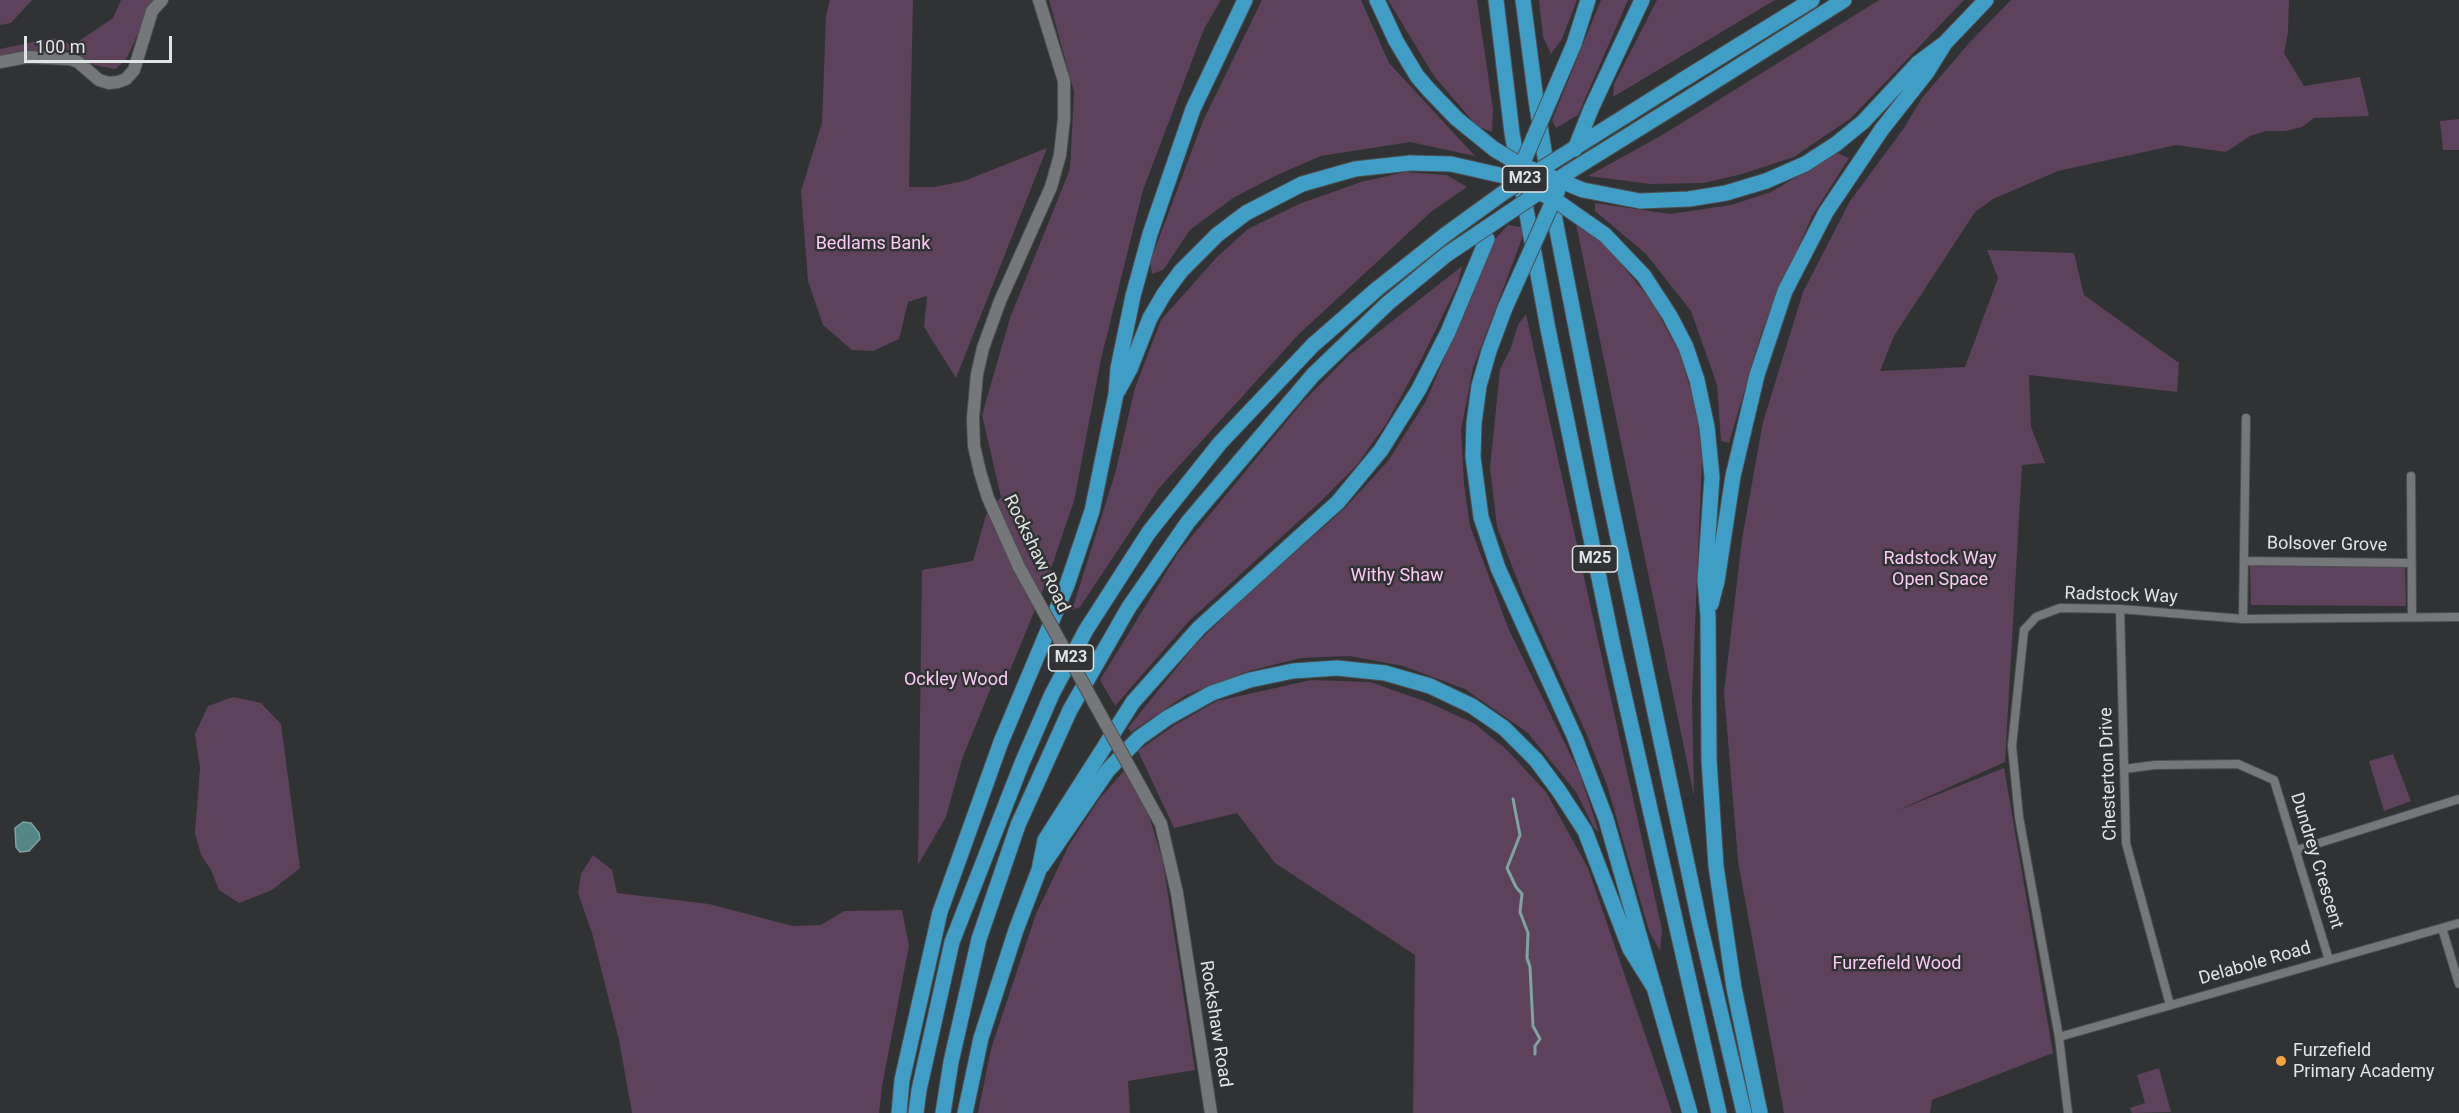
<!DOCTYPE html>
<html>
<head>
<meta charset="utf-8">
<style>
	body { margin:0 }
	#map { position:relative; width:2459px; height:1113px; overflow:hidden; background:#303234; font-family:Roboto,sans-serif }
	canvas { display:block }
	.scale { position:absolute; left:24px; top:36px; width:148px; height:27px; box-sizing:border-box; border:3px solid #e2e3e5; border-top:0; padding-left:8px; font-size:18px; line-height:21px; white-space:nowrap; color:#e2e3e5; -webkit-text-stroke:4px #303234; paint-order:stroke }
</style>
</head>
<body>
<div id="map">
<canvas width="2459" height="1113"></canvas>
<div class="scale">100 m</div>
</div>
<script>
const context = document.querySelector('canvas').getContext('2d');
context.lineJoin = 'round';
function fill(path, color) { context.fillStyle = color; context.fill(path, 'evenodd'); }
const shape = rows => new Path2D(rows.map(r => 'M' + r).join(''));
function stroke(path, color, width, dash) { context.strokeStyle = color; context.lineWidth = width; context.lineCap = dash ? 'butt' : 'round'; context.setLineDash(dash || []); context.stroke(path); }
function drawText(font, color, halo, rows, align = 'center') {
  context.font = font + ' Roboto,sans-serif'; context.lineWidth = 5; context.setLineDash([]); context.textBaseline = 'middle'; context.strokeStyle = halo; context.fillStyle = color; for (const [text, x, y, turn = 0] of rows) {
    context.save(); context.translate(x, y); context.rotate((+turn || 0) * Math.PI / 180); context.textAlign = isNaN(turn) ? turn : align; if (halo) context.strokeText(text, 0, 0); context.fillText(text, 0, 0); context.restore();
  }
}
fill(shape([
	[0,0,32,0,11,23,0,25],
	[121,0,153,0,126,60,115,69,90,64,72,50,28,51,0,56,0,49,53,38,73,45,113,18],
	[830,0,913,0,909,187,934,187,964,181,1047,148,956,378,924,327,927,296,908,302,899,339,873,351,852,350,823,325,808,281,801,191,822,123,826,16],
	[1049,0,1221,0,1204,29,1143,190,1101,359,1074,501,1046,583,1004,685,992,685,962,759,946,817,918,865,922,570,973,561,986,515,1001,497,982,415,1010,318,1070,169,1074,92],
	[1262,0,1361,0,1389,63,1475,156,1410,142,1321,156,1277,175,1233,198,1190,230,1163,270,1152,274,1150,262,1203,121],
	[1388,0,1477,0,1493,109,1492,132,1477,126,1434,76],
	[1539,0,1577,0,1562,39,1551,54,1543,37],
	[1601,0,1628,0,1578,115,1556,128,1552,120],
	[1657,0,1775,0,1613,97,1614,84],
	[1879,0,1964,0,1851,118,1794,157,1742,174,1704,183,1650,184,1588,176,1664,134],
	[2011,0,2289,0,2288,32,2284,53,2304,86,2360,77,2369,116,2314,118,2302,127,2285,131,2266,131,2250,136,2226,152,2176,145,2058,171,1993,199,1975,212,1894,336,1880,371,1965,367,1998,278,1987,250,2074,253,2084,295,2179,363,2177,392,2029,375,2031,427,2045,463,2022,465,2005,762,1896,811,2004,768,2053,1053,1932,1100,1930,1113,1784,1113,1738,861,1724,692,1742,539,1763,422,1803,292,1850,201,1904,128,1922,98,1970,42],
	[2459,119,2459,150,2443,150,2440,121],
	[1837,153,1849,158,1812,216,1762,331,1729,443,1721,441,1717,385,1691,311,1646,254,1595,211,1595,203,1670,214,1731,205,1771,192],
	[1405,172,1447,175,1467,187,1431,212,1299,334,1159,488,1080,607,1072,610,1115,474,1135,388,1161,320,1217,257,1248,229,1299,204,1361,182],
	[1576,224,1606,245,1652,302,1679,352,1696,407,1702,459,1692,698,1694,796],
	[1508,225,1526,228,1473,368,1461,430,1464,484,1470,526,1509,630,1579,772,1599,832,1594,828,1576,792,1528,733,1465,689,1403,666,1349,656,1301,658,1249,671,1186,695,1131,732,1128,728,1195,645,1239,602,1344,509,1388,461,1426,401,1495,239],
	[1462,266,1458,284,1422,358,1386,424,1356,466,1320,502,1189,621,1115,706,1100,680,1178,553,1301,404,1348,356],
	[1526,314,1662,930,1660,951,1649,931,1607,785,1586,733,1524,597,1497,527,1490,468,1500,369,1510,350,1518,325],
	[2250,566,2405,567,2406,606,2251,605],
	[1311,680,1370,682,1430,703,1475,724,1507,750,1546,792,1588,868,1672,1113,1413,1113,1415,955,1275,863,1237,813,1174,828,1138,751,1175,725,1217,701],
	[233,697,261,703,281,724,300,868,272,890,239,903,219,890,211,870,201,855,195,833,200,768,195,734,208,706],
	[2393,754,2411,801,2384,811,2369,761],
	[1125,770,1146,806,1163,862,1195,1070,1128,1081,1130,1113,978,1113,991,1049,1036,914,1069,845,1100,798],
	[593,855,612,870,617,893,709,904,793,926,821,925,844,911,902,910,909,946,882,1086,879,1113,632,1113,619,1040,592,933,578,893,581,874],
	[2159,1068,2171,1112,2132,1113,2130,1108,2145,1103,2137,1075]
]), '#5e425b');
const water = shape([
	[23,822,31,823,39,833,40,839,29,851,20,852,16,847,15,828,23,822]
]);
fill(water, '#548687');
stroke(water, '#7fa2a3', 1.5);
stroke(shape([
	[1513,799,1520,835,1507,868,1516,887,1522,894,1520,912,1528,933,1527,958,1530,967,1533,1026,1540,1039,1535,1046,1535,1054]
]), '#7fa2a3', 3);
const street = shape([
	[2411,476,2412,617],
	[2244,561,2410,563],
	[2120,609,2126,843,2170,1005],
	[2243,619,2246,418],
	[2124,769,2155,765,2238,764,2274,780,2329,960],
	[2297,850,2459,799],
	[2442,928,2459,984],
	[2059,1037,2459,923],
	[2068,1113,2059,1037,2019,817,2012,746,2024,630,2036,617,2060,608,2120,609,2243,619,2459,617]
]);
const secondary = shape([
	[0,62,27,57,70,59,78,62,99,80,109,83,118,82,126,79,134,70,152,11,162,0],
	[1019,567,988,498,980,472,974,446,973,418,977,374,983,348,1000,301,1051,187,1060,155,1064,119,1064,81,1039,0],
	[1161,824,1177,893,1211,1113]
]);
const highway = shape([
	[1377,0,1396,41,1417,76,1429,90],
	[1496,0,1512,133,1548,329,1613,646,1719,1113],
	[1523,0,1536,100,1555,220,1607,486,1700,925,1744,1113],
	[1574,44,1588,0],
	[1681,81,1812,0],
	[1690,97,1844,0],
	[1591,109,1642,0],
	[1640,201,1689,199,1726,193,1766,181,1805,164,1836,144,1863,122,1918,63,1945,43,1986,0],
	[1644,276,1670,316,1686,347,1697,380,1707,427,1712,477,1705,580,1708,616,1709,760,1716,866,1734,988,1760,1113],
	[1505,308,1489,351,1479,386,1474,423,1473,457,1481,517,1498,568,1575,738,1606,819,1690,1113],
	[1118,391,1130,369,1150,318,1164,294,1181,271,1217,235,1246,213,1302,184,1355,169,1410,163],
	[1711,604,1717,581,1733,476,1757,375,1785,291,1826,212,1882,129,1927,72,1945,43],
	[1042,866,1108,770,1139,738,1167,718,1212,693,1250,680,1293,671,1337,668,1385,673,1430,686,1472,706,1504,728,1536,760,1559,791,1585,831,1630,949,1655,989],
	[899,1113,902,1080,940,912,1001,742,1067,585,1092,511,1116,394,1118,368,1133,296,1150,234,1193,109,1245,0],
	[916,1113,919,1090,952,942,1022,763,1052,694,1086,630,1149,532,1220,443,1313,345,1377,289],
	[943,1113,951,1062,979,939,1018,825,1070,710,1129,607,1188,522,1313,375,1388,303],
	[965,1113,981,1038,1016,930,1039,870,1045,840,1133,702,1199,628,1338,502,1381,450,1419,389,1448,332,1487,239]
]);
stroke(street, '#4d4e50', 10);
stroke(secondary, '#4d4e50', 14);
stroke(highway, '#4d4e50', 17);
stroke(street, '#75777a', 8);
stroke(secondary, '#75777a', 12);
stroke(highway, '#409dc5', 15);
const secondaryBridge = shape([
	[1019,567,1161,824]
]);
const highwayBridge = shape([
	[1429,90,1457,119,1494,149,1519,164,1583,190,1640,201],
	[1575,149,1591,109],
	[1410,163,1451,164,1504,176,1555,200,1605,235,1644,276],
	[1518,174,1574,44],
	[1377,289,1445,235,1503,193,1681,81],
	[1388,303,1446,255,1569,172,1690,97],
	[1505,308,1558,190]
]);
stroke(secondaryBridge, '#4d4e50', 14, []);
stroke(highwayBridge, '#4d4e50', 17, []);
stroke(secondaryBridge, '#75777a', 12);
stroke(highwayBridge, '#409dc5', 15);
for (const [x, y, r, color] of [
	[2281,1061,6,"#f2a540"]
]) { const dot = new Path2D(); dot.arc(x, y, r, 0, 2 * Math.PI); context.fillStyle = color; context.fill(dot); stroke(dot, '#303234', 2); }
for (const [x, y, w] of [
	[1525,179,45],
	[1595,559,45],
	[1071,658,45]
]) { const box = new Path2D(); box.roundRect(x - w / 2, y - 13, w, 26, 4.5); context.fillStyle = '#303234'; context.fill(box); stroke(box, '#e2e3e5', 1.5); }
drawText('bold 16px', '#e2e3e5', null, [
	["M23",1525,179],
	["M25",1595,559],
	["M23",1071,658]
]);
drawText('18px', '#fcc8f6', '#303234', [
	["Bedlams Bank",873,244],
	["Radstock Way",1940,559],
	["Open Space",1940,580],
	["Withy Shaw",1397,576],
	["Ockley Wood",956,680],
	["Furzefield Wood",1897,964]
]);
drawText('18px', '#e2e3e5', '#303234', [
	["Bolsover Grove",2327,545,1],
	["Rockshaw Road",1036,554,64],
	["Radstock Way",2121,596,2],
	["Chesterton Drive",2109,774,-92],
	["Dundrey Crescent",2316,861,73],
	["Delabole Road",2255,964,-16],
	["Rockshaw Road",1215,1024,81]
]);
drawText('18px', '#e2e3e5', '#303234', [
	["Furzefield",2293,1051],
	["Primary Academy",2293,1072]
], 'left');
</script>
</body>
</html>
